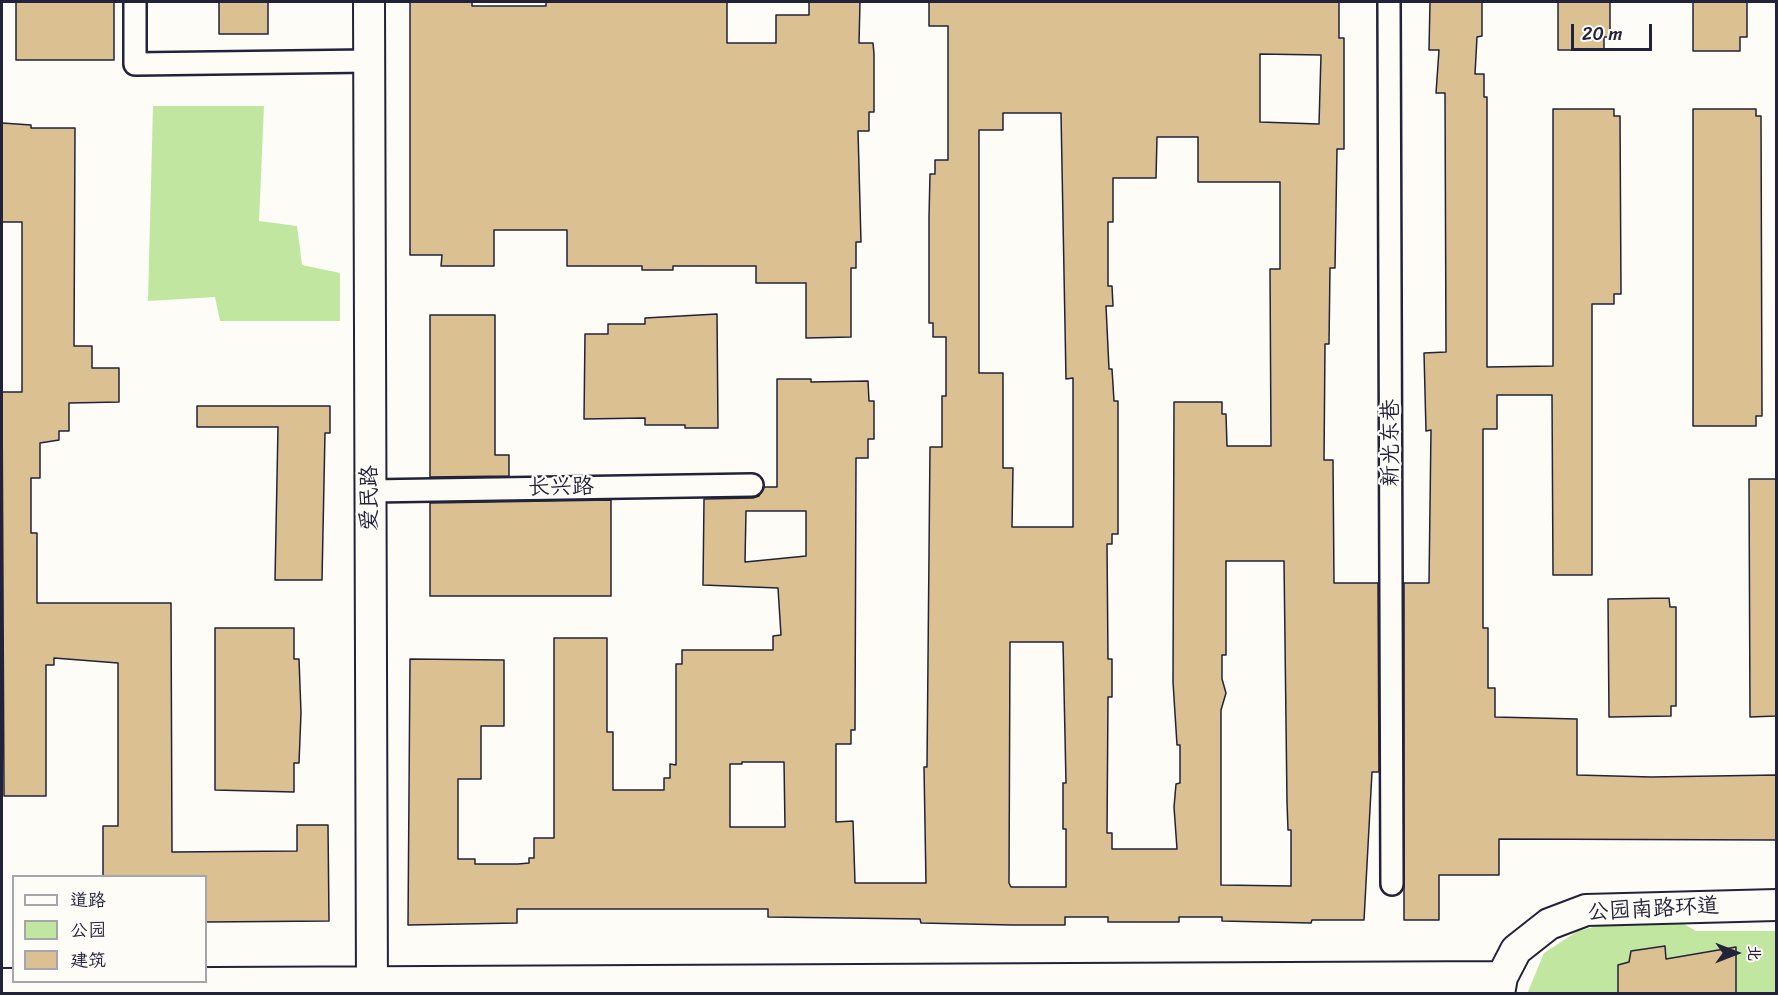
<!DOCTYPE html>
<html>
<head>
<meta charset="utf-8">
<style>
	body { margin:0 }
	#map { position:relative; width:1778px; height:995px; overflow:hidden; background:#fdfcf7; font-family:Sriracha,"LXGW WenKai TC",sans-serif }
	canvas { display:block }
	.frame { position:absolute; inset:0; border:3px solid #22223b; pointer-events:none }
	.legend { position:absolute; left:12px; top:875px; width:195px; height:108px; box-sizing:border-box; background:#fdfcf7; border:2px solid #a5a5ac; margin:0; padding:8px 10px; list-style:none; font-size:18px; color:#22223b }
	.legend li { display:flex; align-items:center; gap:12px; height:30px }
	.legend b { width:30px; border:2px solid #a5a5ac }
	.north { position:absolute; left:1706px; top:923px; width:60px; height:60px; -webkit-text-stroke:4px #fdfcf7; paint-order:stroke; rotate:90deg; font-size:16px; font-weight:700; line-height:24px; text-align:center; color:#22223b }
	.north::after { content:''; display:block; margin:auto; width:21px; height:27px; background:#22223b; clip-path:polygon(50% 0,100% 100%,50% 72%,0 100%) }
	.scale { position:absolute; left:1571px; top:24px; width:81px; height:27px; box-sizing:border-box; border:3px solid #22223b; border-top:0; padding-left:8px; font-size:18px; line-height:21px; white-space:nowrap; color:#22223b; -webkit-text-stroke:4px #fdfcf7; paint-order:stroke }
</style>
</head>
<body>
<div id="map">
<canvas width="1778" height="995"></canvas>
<div class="frame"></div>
<ul class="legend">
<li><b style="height:8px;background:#fdfcf7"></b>道路</li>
<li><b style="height:16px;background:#c0e6a0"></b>公园</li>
<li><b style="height:16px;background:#dbc091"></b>建筑</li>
</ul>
<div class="north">北</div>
<div class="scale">20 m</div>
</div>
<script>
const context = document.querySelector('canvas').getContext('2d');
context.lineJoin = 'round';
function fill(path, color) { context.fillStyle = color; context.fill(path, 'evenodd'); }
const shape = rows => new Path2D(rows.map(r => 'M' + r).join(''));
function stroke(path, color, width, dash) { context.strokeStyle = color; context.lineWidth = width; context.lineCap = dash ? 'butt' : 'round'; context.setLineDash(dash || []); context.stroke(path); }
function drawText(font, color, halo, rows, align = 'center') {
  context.font = font + ' Sriracha,"LXGW WenKai TC",sans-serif'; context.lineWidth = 4.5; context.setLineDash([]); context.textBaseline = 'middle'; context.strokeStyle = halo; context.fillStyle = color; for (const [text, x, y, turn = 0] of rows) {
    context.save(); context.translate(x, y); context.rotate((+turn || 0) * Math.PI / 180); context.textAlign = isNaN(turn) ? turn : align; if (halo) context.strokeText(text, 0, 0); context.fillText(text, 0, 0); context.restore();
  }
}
fill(shape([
	[153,106,264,106,259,221,297,226,302,265,340,273,340,321,220,321,215,297,148,301],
	[1609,923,1684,924,1696,931,1776,931,1776,993,1527,994,1544,953,1578,931]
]), '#c0e6a0');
const building = shape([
	[16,2,114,2,114,60,16,60,16,2],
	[219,2,268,2,268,34,219,34,219,2],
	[410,2,472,2,472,6,546,6,546,2,727,2,727,43,776,43,776,15,809,15,809,2,860,2,859,43,873,43,874,54,874,112,869,112,869,131,858,131,861,242,856,242,856,268,851,268,851,337,806,338,806,283,756,283,756,266,673,266,673,270,642,270,642,266,567,266,567,230,494,230,494,266,441,266,442,255,410,255,410,2],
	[929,2,1339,2,1339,38,1344,38,1344,149,1337,149,1335,268,1330,268,1329,344,1325,344,1324,460,1333,460,1334,583,1378,583,1379,772,1372,772,1364,920,1312,920,1311,923,1222,921,1222,917,1179,917,1179,922,1108,922,1108,917,1065,917,1065,925,1012,925,921,923,920,919,768,917,768,909,517,909,517,923,408,925,410,659,504,660,504,726,481,726,481,779,458,779,458,859,475,859,475,864,518,864,529,863,529,858,534,858,534,838,554,838,554,638,607,638,607,732,613,732,613,790,664,790,664,778,670,778,670,764,676,765,676,664,682,664,682,650,773,650,773,636,781,635,778,588,703,585,704,499,753,498,759,496,764,487,777,487,777,379,811,379,811,382,868,381,869,401,874,401,874,439,868,439,868,458,856,458,855,730,851,730,851,744,836,744,836,822,853,821,855,883,926,883,924,767,927,767,930,447,942,447,942,396,946,396,946,337,933,337,933,323,929,323,929,217,930,174,935,174,935,160,948,160,948,26,929,26,929,2],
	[1260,54,1321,55,1319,124,1260,122,1260,54],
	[1003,113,1061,113,1066,379,1073,378,1073,527,1012,527,1013,468,1003,468,1003,373,979,373,979,130,1003,130,1003,113],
	[1157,137,1198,137,1198,182,1280,182,1280,269,1270,269,1271,446,1227,446,1226,414,1222,414,1222,402,1174,402,1173,682,1177,745,1180,745,1180,783,1176,784,1174,807,1177,849,1112,849,1112,833,1107,833,1108,697,1112,697,1112,659,1108,659,1107,544,1112,544,1112,534,1118,534,1118,401,1114,401,1112,369,1109,369,1106,306,1113,306,1112,286,1108,286,1108,222,1113,222,1113,178,1156,178,1157,137],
	[746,511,806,511,806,556,745,562,746,511],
	[1226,561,1284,561,1287,802,1288,830,1291,830,1291,886,1221,885,1221,710,1226,693,1222,679,1222,655,1226,655,1226,561],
	[1010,642,1063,642,1066,783,1063,783,1063,829,1066,829,1066,887,1011,887,1009,883,1010,642],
	[742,762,784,762,785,827,730,827,730,764,742,764,742,762],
	[1430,2,1482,2,1482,36,1477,37,1475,74,1484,74,1484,97,1487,97,1487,367,1553,366,1553,109,1614,109,1614,116,1620,116,1621,294,1614,294,1614,304,1592,304,1592,575,1553,575,1552,395,1497,395,1497,429,1483,429,1483,628,1488,628,1488,688,1495,688,1495,717,1577,719,1577,775,1651,777,1776,775,1776,840,1499,839,1499,875,1439,875,1439,920,1404,920,1404,583,1429,583,1431,430,1426,431,1424,353,1446,352,1445,93,1436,93,1439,50,1429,50,1430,2],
	[1558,2,1610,2,1610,37,1604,37,1604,50,1558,50,1558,2],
	[1693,2,1747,2,1747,37,1740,37,1740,51,1693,51,1693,2],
	[1693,109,1756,109,1756,116,1761,116,1762,416,1756,416,1756,426,1693,426,1693,109],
	[2,123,31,125,31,128,75,128,74,346,92,346,92,368,119,368,119,402,69,403,69,431,59,431,59,440,40,443,40,478,31,478,31,533,37,533,37,603,171,603,172,852,297,851,297,825,328,825,329,921,206,922,206,876,103,876,103,826,118,826,118,663,54,658,54,665,46,665,46,796,4,796,2,392,22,392,22,222,2,222,2,123],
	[717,314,718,428,685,428,685,425,645,425,645,418,584,419,585,334,608,334,608,324,645,324,645,318,717,314],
	[430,315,495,315,495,455,509,455,509,476,430,477,430,315],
	[197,406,330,406,330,433,325,433,322,580,275,580,278,427,197,427,197,406],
	[1749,479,1776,479,1776,716,1750,717,1749,479],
	[611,500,611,596,430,596,430,503,611,500],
	[1669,598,1670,607,1676,607,1676,706,1671,706,1671,716,1609,717,1608,599,1669,598],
	[215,628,294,628,294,659,299,659,301,713,299,763,294,763,294,792,215,790,215,628],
	[1665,946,1666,959,1736,947,1736,993,1618,993,1618,965,1629,962,1631,951,1665,946]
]);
fill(building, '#dbc091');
stroke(building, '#22223b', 1.5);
const street = shape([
	[135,2,135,64,369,61],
	[1389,2,1392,884],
	[370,491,752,485]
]);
const secondary = shape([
	[369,2,372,994],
	[2,984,1502,977],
	[1499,994,1502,977,1516,950,1549,924,1586,910,1776,905]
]);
stroke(street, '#22223b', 26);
stroke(secondary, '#22223b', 34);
stroke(street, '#fdfcf7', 21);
stroke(secondary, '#fdfcf7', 30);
drawText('22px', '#22223b', '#fdfcf7', [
	["新光东巷",1391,443,-90],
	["长兴路",561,488,-1],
	["爱民路",370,498,-90],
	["公园南路环道",1653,910,-3]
]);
</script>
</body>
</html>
